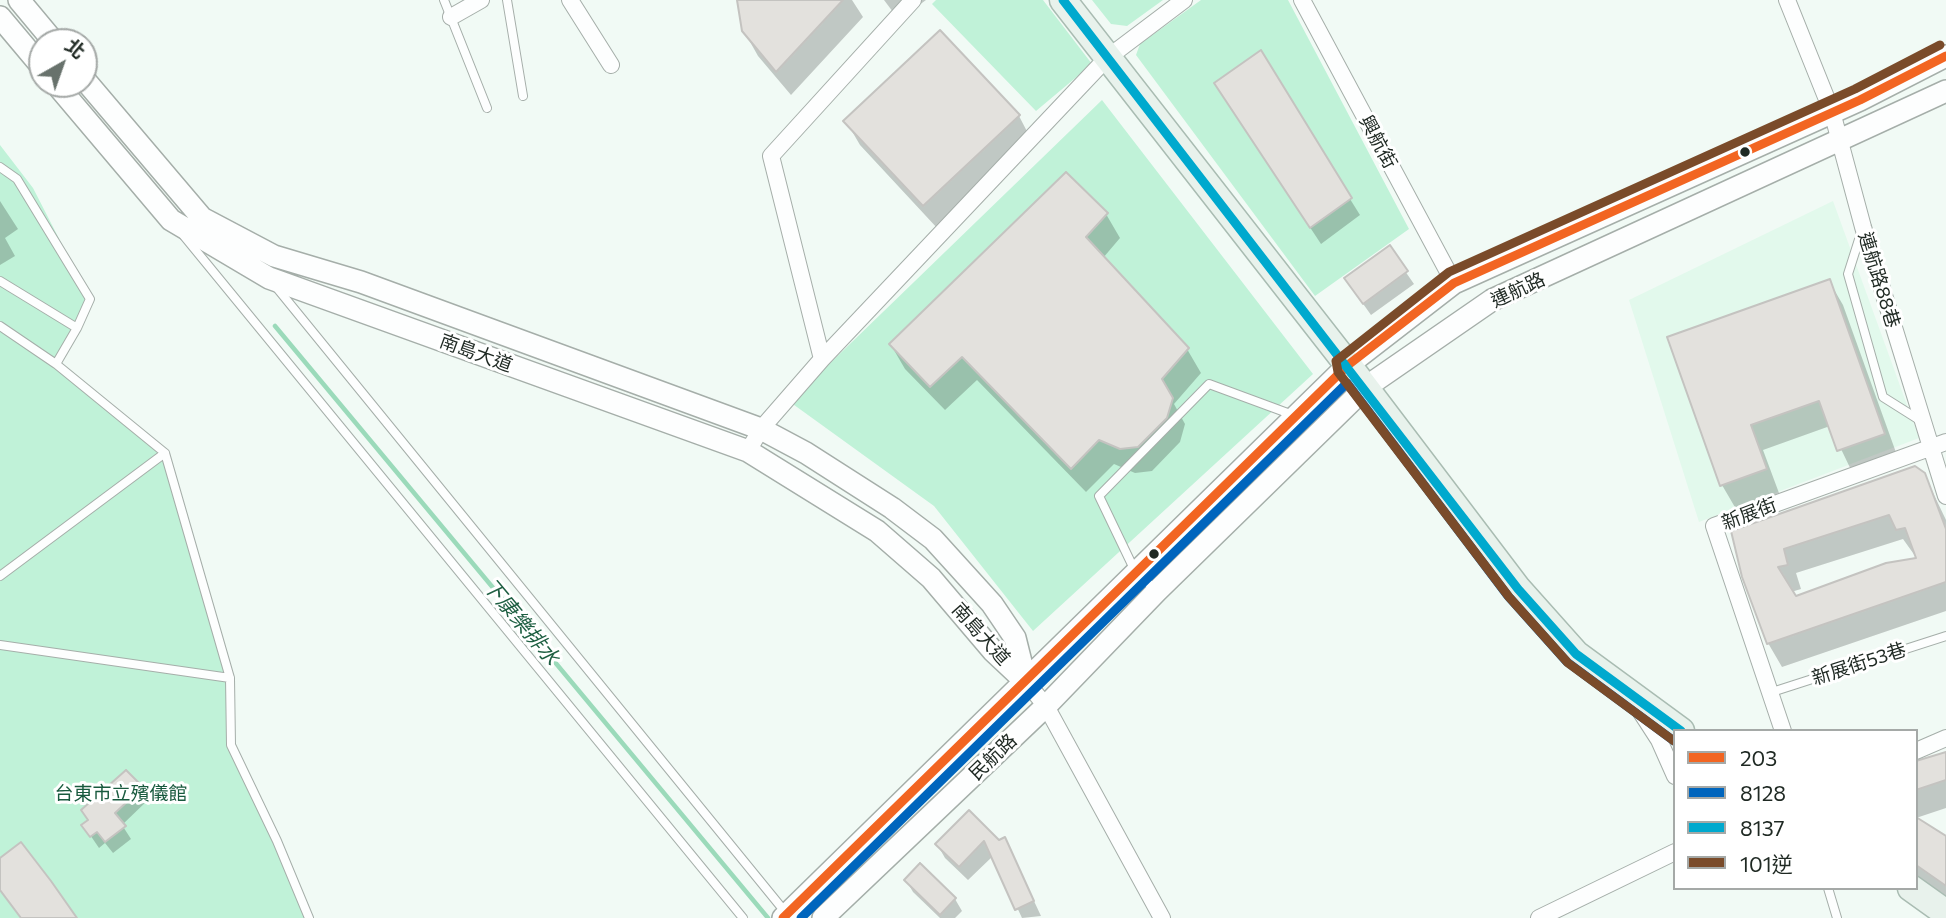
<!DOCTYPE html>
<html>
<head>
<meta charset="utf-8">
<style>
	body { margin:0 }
	#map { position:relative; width:1946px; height:918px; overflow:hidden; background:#f1faf5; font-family:Commissioner,"Noto Sans TC",sans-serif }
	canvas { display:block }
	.legend { position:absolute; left:1673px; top:729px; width:245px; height:161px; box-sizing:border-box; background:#fff; border:2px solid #a5a9a7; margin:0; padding:9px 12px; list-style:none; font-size:21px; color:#1f2923 }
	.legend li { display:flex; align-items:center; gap:14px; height:35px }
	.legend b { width:35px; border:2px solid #a5a9a7 }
	.north { position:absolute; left:28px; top:28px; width:70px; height:70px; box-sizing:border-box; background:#fff; border:2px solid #a5a9a7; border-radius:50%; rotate:40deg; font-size:19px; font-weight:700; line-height:28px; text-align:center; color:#1f2923 }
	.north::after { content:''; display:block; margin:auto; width:24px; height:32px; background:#68726c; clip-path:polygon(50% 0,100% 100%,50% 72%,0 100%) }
</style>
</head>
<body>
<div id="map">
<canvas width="1946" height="918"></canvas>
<ul class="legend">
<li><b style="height:9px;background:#f26522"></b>203</li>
<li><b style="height:9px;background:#0065bd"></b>8128</li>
<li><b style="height:9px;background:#00a9ce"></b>8137</li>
<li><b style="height:9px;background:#7a4b2a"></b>101逆</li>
</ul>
<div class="north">北</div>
</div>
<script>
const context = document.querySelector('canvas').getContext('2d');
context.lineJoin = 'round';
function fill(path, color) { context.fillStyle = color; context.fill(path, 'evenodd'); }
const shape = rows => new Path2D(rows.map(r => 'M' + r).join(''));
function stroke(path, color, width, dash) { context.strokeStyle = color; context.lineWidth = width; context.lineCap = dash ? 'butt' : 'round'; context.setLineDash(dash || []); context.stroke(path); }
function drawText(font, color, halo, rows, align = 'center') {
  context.font = font + ' Commissioner,"Noto Sans TC",sans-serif'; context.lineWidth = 6; context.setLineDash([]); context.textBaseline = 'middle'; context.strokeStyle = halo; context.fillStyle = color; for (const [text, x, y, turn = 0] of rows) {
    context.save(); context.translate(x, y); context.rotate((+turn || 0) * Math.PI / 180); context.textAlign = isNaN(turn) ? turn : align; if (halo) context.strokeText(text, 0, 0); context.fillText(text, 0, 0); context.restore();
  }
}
fill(shape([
	[1833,201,1919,438,1699,522,1629,300]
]), '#e2f9ec');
fill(shape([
	[936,0,1043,0,1092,64,1036,111,932,4],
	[1092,0,1163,0,1127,26,1111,24],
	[1201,0,1288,0,1409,229,1315,296,1136,55,1140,44],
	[1102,100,1313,374,1033,631,934,506,790,402],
	[0,145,33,188,90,299,56,364,165,453,230,678,231,746,309,918,0,918]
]), '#c0f2d8');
fill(shape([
	[739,0,852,0,863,17,791,95,758,56,744,31],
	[884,0,926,0,899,20],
	[940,33,1019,116,1032,141,938,229,860,145,846,121],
	[1226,100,1350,199,1360,215,1321,244],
	[0,201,18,229,5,238,15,256,0,265],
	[1106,214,1120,238,1103,258,1187,349,1201,373,1174,404,1185,424,1180,442,1152,471,1135,473,1114,464,1086,492,977,380,945,410,905,369,891,345],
	[1389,248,1414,284,1371,315,1354,291],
	[1829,281,1843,305,1898,458,1853,474,1830,426,1763,450,1779,493,1736,509,1722,485,1669,338],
	[1924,474,1946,520,1946,611,1782,667,1768,643,1733,532],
	[1903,539,1918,560,1795,598,1791,592,1801,589,1796,573],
	[1946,754,1946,808,1916,818,1916,763],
	[141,788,148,800,122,825,131,839,113,853,105,843,99,848,84,826],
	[969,812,1012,854,1041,916,1022,918,993,856,968,880,945,858,937,844],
	[1916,819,1946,838,1946,899,1916,879],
	[906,880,955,899,962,911,955,918,940,918,913,892]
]), '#0003');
stroke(shape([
	[275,326,768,918]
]), '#9bdaba', 4.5);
const building = shape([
	[737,0,843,0,776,72,742,31,737,0],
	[940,30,1020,115,923,206,843,121,940,30],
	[1261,50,1352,198,1310,228,1214,83,1261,50],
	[1066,172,1108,213,1086,237,1189,348,1162,379,1173,398,1167,418,1138,447,1120,449,1099,440,1071,469,962,357,930,387,889,344,1066,172],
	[1390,245,1408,271,1363,304,1344,278,1390,245],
	[1830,279,1885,434,1837,451,1819,401,1751,425,1767,469,1720,486,1667,337,1830,279],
	[1915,466,1925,473,1946,529,1946,582,1767,644,1742,577,1731,531,1915,466],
	[1889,515,1896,530,1905,528,1916,558,1886,563,1796,596,1778,567,1788,565,1784,549,1889,515],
	[1946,752,1946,780,1916,790,1916,761,1946,752],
	[126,770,143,787,115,813,126,826,105,842,97,832,90,837,81,825,88,820,81,810,126,770],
	[969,810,999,840,1005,837,1034,901,1015,910,984,841,959,867,935,844,969,810],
	[1916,817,1946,836,1946,886,1916,865,1916,817],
	[21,842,51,881,77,918,21,918,0,890,0,858,21,842],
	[920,863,956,898,940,915,904,880,920,863]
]);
fill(building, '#e3e1dd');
stroke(building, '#c4c3c0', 2);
const service = shape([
	[444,0,487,108],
	[507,0,523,96],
	[0,167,17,179,90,299,77,328,56,364],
	[1862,230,1848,274,1883,397,1921,421],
	[184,236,743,918],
	[0,281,77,328],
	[277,288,786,913],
	[0,326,56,364,165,453,230,678,231,745,277,841,309,918],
	[0,576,165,453],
	[1156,590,1135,571,1099,496,1209,384,1293,415],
	[0,645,230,678],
	[1772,692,1946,636],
	[1828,888,1837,918]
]);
const minor = shape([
	[570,0,611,65],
	[1302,0,1454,283],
	[1787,0,1832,112,1863,227,1946,496],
	[451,17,481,0],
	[822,359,771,156,913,0],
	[748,451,761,429,822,359,1106,59,1184,0],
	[1026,682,1046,706,1162,918],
	[1637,706,1659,740,1675,776],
	[1783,731,1714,526,1946,442],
	[1916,751,1946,738],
	[1539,918,1675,852]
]);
const tertiary = shape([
	[19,0,54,42],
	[0,17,42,67],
	[84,79,202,218,274,256,361,282,761,429,806,453,892,508,933,539,992,604,1015,638,1026,682],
	[56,84,171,220,269,278,748,451,877,531,931,578,993,651,1026,682],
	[783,918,1348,365,1454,283,1860,100,1946,56],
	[823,918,1046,706,1157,591,1366,387,1492,300,1946,91]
]);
const primary = shape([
	[1063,0,1348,365,1518,589,1576,654,1681,731],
	[1911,888,1946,913]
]);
stroke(service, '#a5aea9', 10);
stroke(minor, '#a5aea9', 18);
stroke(tertiary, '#a5aea9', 24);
stroke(primary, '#a9bcb2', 29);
stroke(service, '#fdfefe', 8);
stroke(minor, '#fdfefe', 16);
stroke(tertiary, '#fdfefe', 21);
stroke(primary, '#e8f2ec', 26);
stroke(shape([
	[783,918,1348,365,1454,283,1860,100,1946,56]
]), '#f26522', 9);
stroke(shape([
	[801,918,1347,383,1508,596,1567,662,1674,741]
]), '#0065bd', 9);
stroke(shape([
	[1063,0,1518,589,1576,654,1681,731]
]), '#00a9ce', 9);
stroke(shape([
	[1674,741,1568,663,1509,597,1338,372,1336,361,1449,272,1855,89,1940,45]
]), '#7a4b2a', 9);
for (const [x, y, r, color] of [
	[1745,152,6,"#1f2923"],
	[1154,554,6,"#1f2923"]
]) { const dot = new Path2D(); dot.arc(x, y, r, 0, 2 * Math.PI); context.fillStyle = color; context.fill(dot); stroke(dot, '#fff', 2.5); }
drawText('19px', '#1f2923', '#fff', [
	["興航街",1378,142,62],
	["連航路88巷",1879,280,73],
	["連航路",1518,290,-25],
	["南島大道",476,353,20],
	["新展街",1749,514,-21],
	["南島大道",981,634,48],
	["新展街53巷",1859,664,-18],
	["民航路",993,757,-44]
]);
drawText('19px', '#185a3e', '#fff', [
	["台東市立殯儀館",121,794]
]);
drawText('italic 21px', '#1e5f42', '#fff', [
	["下康樂排水",521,622,50]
]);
</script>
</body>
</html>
